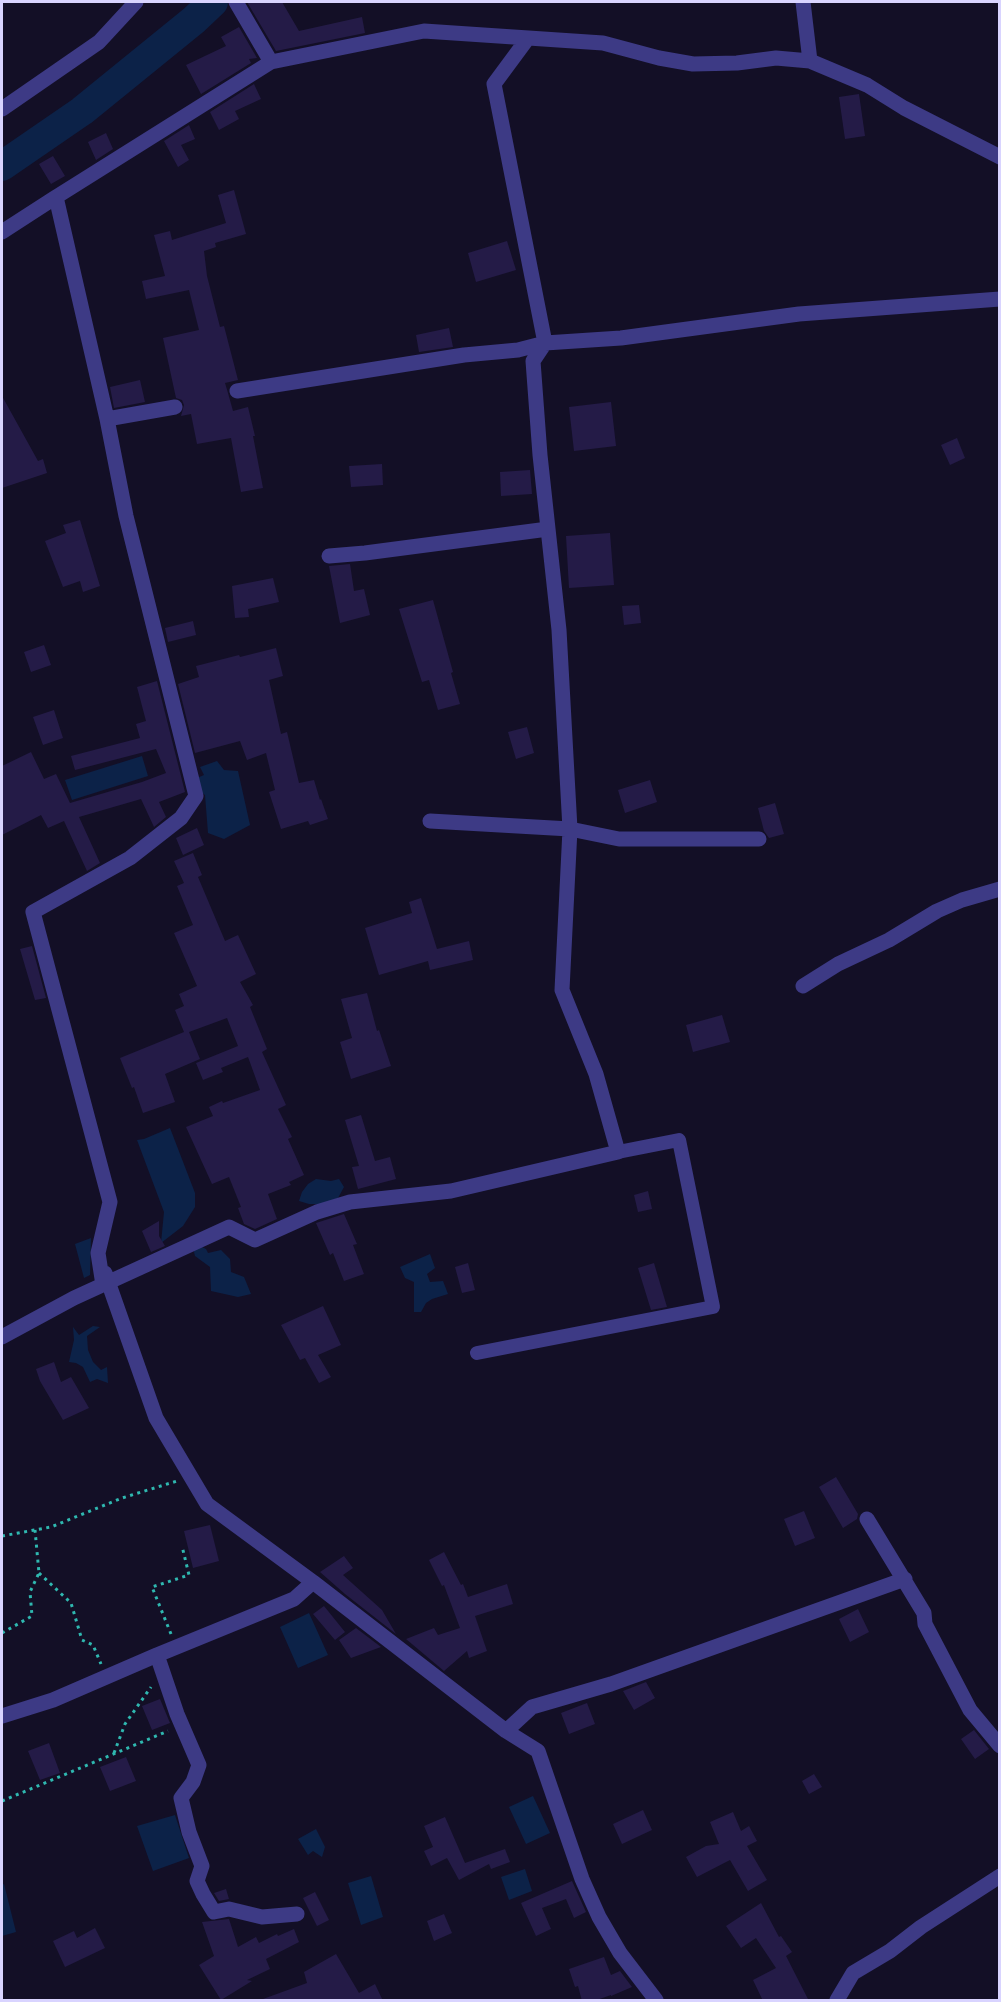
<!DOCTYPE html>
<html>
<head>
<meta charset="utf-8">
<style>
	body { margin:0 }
	#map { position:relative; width:1001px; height:2002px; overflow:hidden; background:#130f26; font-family:Roboto,sans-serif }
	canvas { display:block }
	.frame { position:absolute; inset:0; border:3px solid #d9d4ff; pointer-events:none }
</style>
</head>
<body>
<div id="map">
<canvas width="1001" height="2002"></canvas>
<div class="frame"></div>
</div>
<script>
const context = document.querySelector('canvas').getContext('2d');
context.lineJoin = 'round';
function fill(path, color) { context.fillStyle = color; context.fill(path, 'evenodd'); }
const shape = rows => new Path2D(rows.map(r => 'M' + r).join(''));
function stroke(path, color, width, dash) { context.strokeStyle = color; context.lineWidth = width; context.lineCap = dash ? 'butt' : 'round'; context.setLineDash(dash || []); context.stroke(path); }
fill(shape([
	[142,756,148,776,72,800,65,780],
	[217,761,224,770,238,771,250,825,224,839,208,833,205,795,201,792,197,778,204,775,200,767],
	[170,1128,195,1193,195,1207,183,1226,161,1243,164,1212,137,1140,144,1139],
	[316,1179,331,1181,339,1179,344,1187,338,1198,324,1204,309,1204,299,1201,302,1192,308,1184],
	[91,1238,90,1275,84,1278,75,1244],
	[200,1246,206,1249,208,1253,221,1250,230,1259,231,1272,244,1277,251,1294,238,1297,211,1291,210,1267,195,1256,193,1248],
	[430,1254,435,1268,427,1274,430,1282,443,1281,448,1294,432,1299,426,1303,421,1312,414,1312,414,1282,405,1278,400,1267],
	[93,1326,100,1327,87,1336,88,1350,93,1362,101,1370,107,1367,108,1383,97,1379,90,1382,83,1367,76,1363,69,1362,74,1340,73,1327,79,1335],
	[309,1613,328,1655,298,1668,280,1627],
	[533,1796,550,1833,526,1844,509,1807],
	[175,1815,189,1858,153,1871,137,1826],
	[316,1829,325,1847,322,1857,313,1851,308,1855,298,1839],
	[525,1869,532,1891,509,1900,501,1877],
	[371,1876,383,1917,361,1925,348,1883],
	[4,1884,16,1932,2,1936,2,1885]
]), '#0c2248');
stroke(shape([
	[2,166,82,111,194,20,213,2]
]), '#0c2248', 30);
fill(shape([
	[247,2,282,2,299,31,362,17,365,33,276,51],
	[239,27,257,58,249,59,251,63,201,94,186,65,226,46,221,37],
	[254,84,261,99,235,111,239,119,219,130,210,112],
	[859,94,865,136,845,139,839,97],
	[189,125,195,139,181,145,189,160,178,167,164,141],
	[106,133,113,149,96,160,88,142],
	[53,156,65,176,51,184,39,164],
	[234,190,246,234,215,243,216,247,204,251,207,276,220,327,224,326,238,380,225,383,228,393,233,411,248,407,255,436,253,436,263,488,241,492,231,438,197,444,191,414,181,416,184,405,182,400,176,398,163,338,199,330,189,290,146,299,142,281,165,276,154,235,170,231,172,240,226,223,218,195],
	[507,241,516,270,476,282,468,253],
	[449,328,453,347,419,352,416,335],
	[140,380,145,402,114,408,110,387],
	[2,396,38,461,43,459,47,473,2,488],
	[611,402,616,446,574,451,569,407],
	[957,438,965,458,950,465,941,445],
	[382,464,383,485,351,487,349,466],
	[530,470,532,494,501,496,500,472],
	[80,520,100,586,83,592,80,581,63,587,45,541,66,533,63,525],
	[610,533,614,585,569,588,566,536],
	[350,564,354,591,364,589,370,615,340,623,329,566],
	[273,578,279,602,248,609,249,617,235,618,232,586],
	[433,600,453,672,451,673,460,704,438,710,429,680,422,682,399,609],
	[639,605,641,623,624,625,622,606],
	[193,621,196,635,168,642,165,628],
	[44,645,51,665,31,672,24,652],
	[276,648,283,676,269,680,281,734,287,732,299,783,314,780,320,800,321,799,328,819,310,825,308,821,281,829,269,792,275,790,266,753,247,760,240,741,195,753,178,684,199,677,196,666,239,655,240,657],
	[157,681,185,792,159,802,166,817,154,827,141,799,79,817,100,863,87,871,64,821,48,828,41,815,2,835,2,766,31,752,44,779,56,774,70,803,142,782,166,773,156,749,75,770,71,756,140,738,136,724,146,721,137,687],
	[54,710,63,738,43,745,33,717],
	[527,727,534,753,516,759,508,732],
	[650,780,657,802,625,813,618,790],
	[775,803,784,834,769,838,764,831,758,808],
	[197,828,204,845,183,855,176,838],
	[193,853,202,875,198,877,225,941,238,935,256,974,240,982,253,1005,250,1007,267,1049,262,1052,286,1105,278,1109,292,1137,288,1139,304,1175,289,1182,291,1185,268,1194,277,1219,255,1229,244,1224,238,1208,241,1207,229,1177,212,1184,186,1127,213,1116,209,1107,222,1101,223,1103,260,1090,248,1057,221,1068,223,1072,203,1080,196,1063,238,1046,227,1018,189,1032,200,1059,165,1074,175,1102,143,1113,134,1087,132,1088,120,1058,184,1032,175,1010,184,1006,179,994,197,986,174,933,193,925,177,886,184,883,174,861],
	[421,898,437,949,469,941,473,960,430,970,428,961,379,975,365,928,412,913,409,902],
	[32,946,46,998,35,1000,20,949],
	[367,993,377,1031,379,1030,391,1066,351,1079,340,1042,352,1038,341,999],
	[722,1015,730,1042,693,1052,686,1025],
	[361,1115,375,1161,390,1157,396,1179,358,1189,352,1167,359,1166,345,1120],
	[648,1191,652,1209,638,1212,634,1195],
	[344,1214,357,1244,353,1245,364,1274,344,1281,333,1253,330,1255,316,1223],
	[159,1221,159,1236,165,1246,151,1252,142,1231],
	[468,1263,475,1290,462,1293,455,1267],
	[654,1263,667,1307,651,1310,638,1268],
	[323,1306,341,1345,318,1355,331,1377,319,1383,305,1358,300,1360,281,1325],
	[54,1362,61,1382,71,1377,89,1408,63,1420,40,1381,36,1369],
	[836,1477,858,1514,857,1519,843,1528,819,1487],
	[804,1511,815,1538,795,1546,784,1519],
	[210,1525,219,1561,193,1568,184,1531],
	[444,1552,461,1585,463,1584,468,1597,507,1584,513,1604,475,1616,487,1651,469,1658,467,1651,444,1671,406,1639,434,1628,438,1635,460,1628,444,1585,442,1586,429,1560],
	[344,1556,353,1568,343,1575,382,1610,396,1634,345,1594,320,1572],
	[324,1606,345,1632,335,1640,313,1614],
	[858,1609,869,1632,850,1642,839,1619],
	[356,1628,381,1647,351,1658,339,1640],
	[646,1682,655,1698,634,1710,623,1691],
	[160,1699,170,1723,152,1730,142,1706],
	[587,1703,595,1724,569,1734,561,1713],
	[974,1730,989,1749,975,1759,961,1739],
	[49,1743,60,1773,40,1780,28,1751],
	[126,1757,136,1781,110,1791,100,1767],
	[814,1774,822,1787,809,1794,802,1781],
	[643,1810,652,1830,622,1844,613,1824],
	[733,1812,741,1831,749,1826,757,1841,747,1846,767,1880,748,1891,730,1860,697,1877,686,1857,706,1846,719,1844,710,1822],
	[445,1817,465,1863,505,1849,510,1862,491,1869,489,1864,459,1880,447,1858,431,1866,424,1851,433,1847,424,1826],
	[572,1881,586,1912,574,1918,566,1899,542,1908,551,1929,536,1936,521,1903],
	[226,1889,229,1899,219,1901,214,1893],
	[315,1892,329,1920,317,1926,303,1898],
	[761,1903,779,1937,781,1936,792,1952,786,1956,809,2001,763,2001,753,1980,776,1968,756,1938,741,1948,726,1926],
	[444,1914,452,1933,434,1941,427,1921],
	[229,1919,238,1947,256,1937,259,1943,277,1934,278,1936,294,1929,299,1942,266,1959,270,1969,247,1980,252,1981,221,2000,199,1965,214,1956,202,1922],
	[95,1928,105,1948,65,1967,53,1941,74,1931,77,1938],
	[336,1954,359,1993,375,1984,383,2001,263,2001,263,1999,307,1983,304,1972],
	[604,1957,611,1975,620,1971,632,1987,611,1996,611,1995,594,2001,582,2001,578,1986,575,1987,569,1969]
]), '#241b47');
stroke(shape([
	[2,1536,51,1527,122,1498,177,1481],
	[39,1573,71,1603,82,1640,93,1645,101,1664],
	[2,1633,32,1616,30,1592,39,1573,35,1530],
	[171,1634,152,1587,189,1575,182,1546],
	[114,1753,125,1724,151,1687],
	[2,1801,168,1731]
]), '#2fb8b0', 3, [3, 4.5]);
stroke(shape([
	[477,1353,713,1307,679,1140,618,1152]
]), '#3d3a85', 14);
stroke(shape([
	[236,2,271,62,424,31,603,43,659,58,693,64,737,63,776,58,810,61,867,85,904,108,1000,157],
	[803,2,810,61],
	[2,109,99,42,136,2],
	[2,232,56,197],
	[237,391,464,355,518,350,545,343,621,338,799,314,1000,299],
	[175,407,107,419,56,197,271,62],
	[329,556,365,553,548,529],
	[430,821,570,829,619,839,759,839],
	[803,986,838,964,889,940,937,911,962,900,1000,889],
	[105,1273,156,1418,207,1504,313,1582,506,1731,538,1751,582,1879,599,1917,620,1953,656,2000],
	[103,1285,98,1253,110,1202,33,912,130,858,181,818,196,796,126,516,107,419],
	[2,1337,74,1298,229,1227,255,1240,317,1212,350,1202,451,1191,618,1152,596,1074,562,990,570,829,559,630,540,455,533,361,545,343,494,84,528,38],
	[867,1519,924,1613,925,1624,970,1710,1000,1746],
	[2,1716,53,1700,157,1655],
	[506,1731,532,1707,611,1684,905,1579],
	[297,1914,262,1917,229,1909,214,1912,203,1894,197,1881,202,1866,189,1832,181,1798,193,1782,199,1765,177,1714,157,1655,294,1599,313,1582],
	[837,2000,853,1973,890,1951,921,1927,1000,1876]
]), '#3d3a85', 15);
</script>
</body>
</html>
